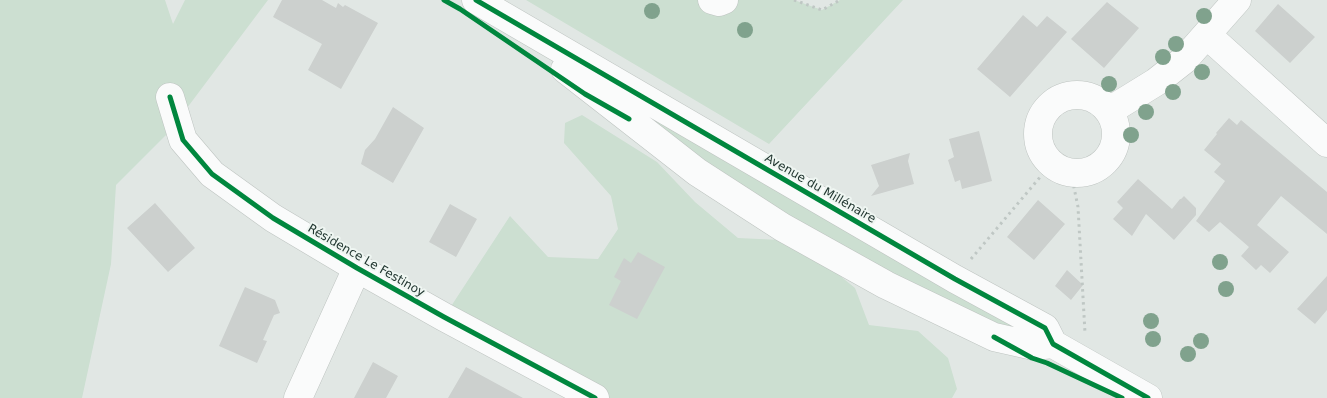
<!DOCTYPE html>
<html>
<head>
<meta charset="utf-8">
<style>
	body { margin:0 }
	canvas { display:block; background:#e1e7e4 }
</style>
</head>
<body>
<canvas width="1327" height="398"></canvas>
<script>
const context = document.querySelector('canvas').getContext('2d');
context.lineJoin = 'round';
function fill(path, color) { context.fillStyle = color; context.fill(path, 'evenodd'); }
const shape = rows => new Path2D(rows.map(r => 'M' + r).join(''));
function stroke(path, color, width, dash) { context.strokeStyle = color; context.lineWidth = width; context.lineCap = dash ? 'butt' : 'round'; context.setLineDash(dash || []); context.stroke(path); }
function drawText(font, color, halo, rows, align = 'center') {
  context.font = font + ' "DejaVu Sans",sans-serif'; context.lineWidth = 4; context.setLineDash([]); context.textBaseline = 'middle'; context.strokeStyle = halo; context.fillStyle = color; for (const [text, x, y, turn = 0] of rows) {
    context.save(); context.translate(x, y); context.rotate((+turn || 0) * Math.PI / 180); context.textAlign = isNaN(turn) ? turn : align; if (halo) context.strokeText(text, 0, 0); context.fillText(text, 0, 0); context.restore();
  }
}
fill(shape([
	[0,0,165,0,173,24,185,0,268,0,169,132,116,185,111,264,82,398,0,398],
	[476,0,955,279,1040,346,782,227],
	[526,0,794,0,822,10,840,0,903,0,769,144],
	[582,115,657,162,695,202,738,238,781,240,823,262,855,288,869,325,918,331,948,358,957,389,952,398,595,398,444,317,510,216,548,257,598,259,618,229,611,196,564,143,565,123]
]), '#ccdfd1');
fill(shape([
	[282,0,322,0,336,8,338,3,343,7,345,5,378,23,341,89,308,70,322,44,273,17],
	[1107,2,1139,28,1104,68,1071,39],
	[1278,4,1315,37,1290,63,1255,31],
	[1023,15,1037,27,1047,16,1067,32,1010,97,977,69],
	[393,107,424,128,393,183,361,164,365,150,375,139],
	[1229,118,1237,125,1241,120,1327,192,1327,234,1281,196,1257,225,1289,252,1270,273,1261,265,1256,270,1241,256,1249,247,1220,222,1209,232,1196,221,1225,181,1214,172,1221,164,1204,150,1217,134,1216,133],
	[979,131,992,181,962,189,960,180,955,182,948,160,954,157,949,139],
	[910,153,908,161,914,184,871,196,879,186,871,165],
	[1138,179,1172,209,1180,199,1181,199,1184,196,1196,208,1196,215,1174,240,1146,214,1132,236,1113,219,1123,208,1117,202],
	[1038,200,1065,224,1034,260,1007,237],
	[155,203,195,248,168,272,127,228],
	[450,204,477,219,456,257,429,242],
	[638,252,665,267,637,319,609,305,621,281,614,277,624,258,631,263],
	[1067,270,1083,285,1071,300,1055,286],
	[1327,276,1327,310,1315,324,1297,309],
	[245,287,275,300,280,313,274,315,263,340,267,341,257,363,219,346],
	[373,362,398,376,386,398,354,398],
	[466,367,523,398,448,398]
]), '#ccd0ce');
const minor = shape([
	[476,0,955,279,1045,328,1053,344,1148,398],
	[712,0,719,2,724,0],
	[1207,35,1327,143],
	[565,69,697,172,782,227,886,285,994,337,1034,346,1053,344],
	'1038 134a39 39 0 1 1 78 0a39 39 0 1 1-78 0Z',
	[170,97,183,140,212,174,273,218,357,268,444,317,595,398],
	[1109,111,1156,82,1184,60,1237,0],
	[298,398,357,268]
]);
stroke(minor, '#bec4c1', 29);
stroke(shape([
	[794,0,822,10,840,0],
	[1071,173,1078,207,1085,333],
	[971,259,1052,163]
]), '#bfc7c4', 3, [2.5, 4]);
stroke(minor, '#fafbfb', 28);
stroke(shape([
	[444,0,460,9,585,94,629,119],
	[476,0,955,279,1045,328,1053,344,1148,398],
	[170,97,183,140,212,174,273,218,357,268,444,317,595,398],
	[994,337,1032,358,1047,363,1122,398]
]), '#00873e', 5);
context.fillStyle = '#80a28d';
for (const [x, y] of [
	[652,11],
	[1204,16],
	[745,30],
	[1176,44],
	[1163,57],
	[1202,72],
	[1109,84],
	[1173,92],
	[1146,112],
	[1131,135],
	[1220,262],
	[1226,289],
	[1151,321],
	[1153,339],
	[1201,341],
	[1188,354]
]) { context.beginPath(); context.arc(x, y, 8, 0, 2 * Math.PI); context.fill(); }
drawText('12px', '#223731', '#eff6f2', [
	["Avenue du Millénaire",820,189,30],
	["Résidence Le Festinoy",366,261,30]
]);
</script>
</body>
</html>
